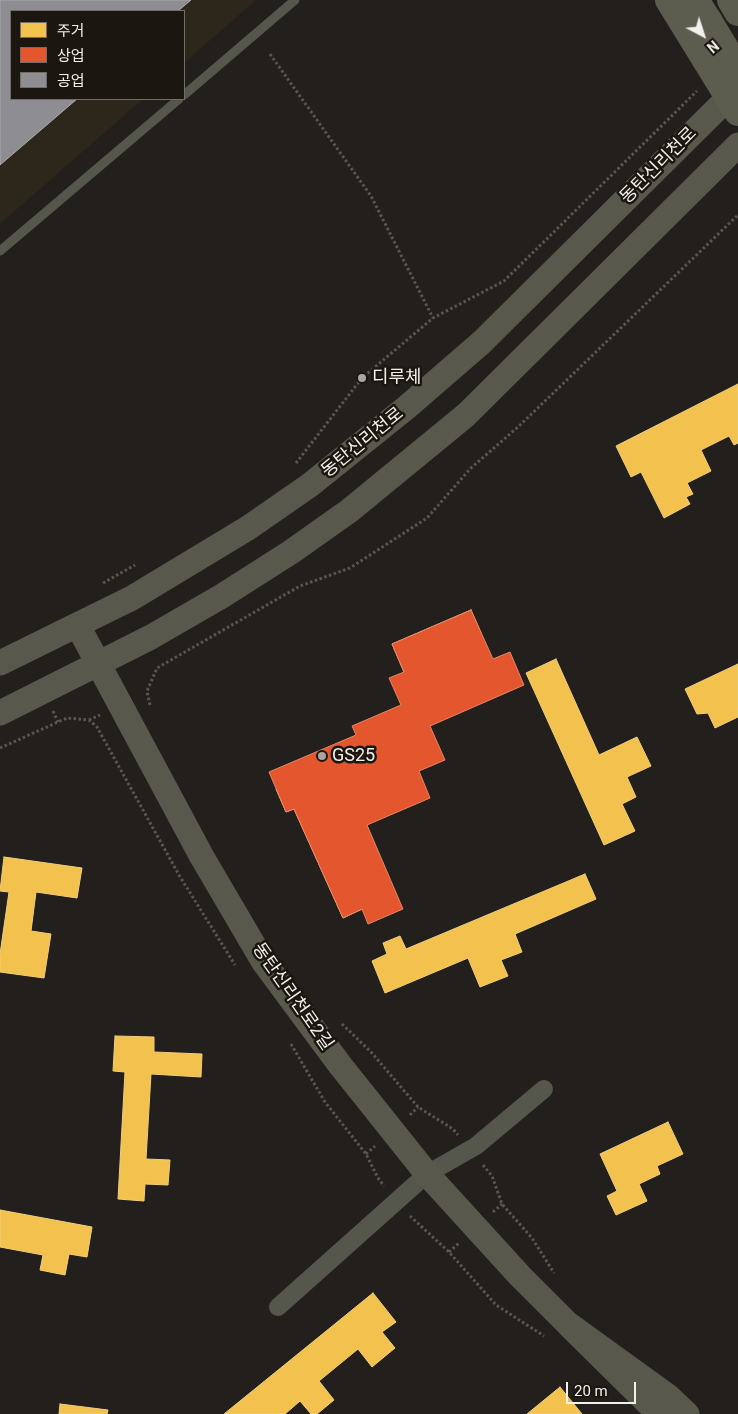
<!DOCTYPE html>
<html>
<head>
<meta charset="utf-8">
<style>
	body { margin:0 }
	#map { position:relative; width:738px; height:1414px; overflow:hidden; background:#221f1c; font-family:Roboto,"Noto Sans KR",sans-serif }
	canvas { display:block }
	.legend { position:absolute; left:10px; top:10px; width:175px; height:90px; box-sizing:border-box; background:#1b1710; border:1px solid #716e68; margin:0; padding:6px 9px; list-style:none; font-size:15px; color:#f3f0eb }
	.legend li { display:flex; align-items:center; gap:10px; height:25px }
	.legend b { width:25px; border:1px solid #716e68 }
	.north { position:absolute; left:678px; top:10px; width:50px; height:50px; -webkit-text-stroke:4px #1b1710; paint-order:stroke; rotate:140deg; font-size:14px; font-weight:700; line-height:20px; text-align:center; color:#f3f0eb }
	.north::after { content:''; display:block; margin:auto; width:18px; height:22px; background:#f3f0eb; clip-path:polygon(50% 0,100% 100%,50% 72%,0 100%) }
	.scale { position:absolute; left:566px; top:1382px; width:70px; height:22px; box-sizing:border-box; border:2px solid #f3f0eb; border-top:0; padding-left:6px; font-size:15px; line-height:18px; white-space:nowrap; color:#f3f0eb; -webkit-text-stroke:4px #1b1710; paint-order:stroke }
</style>
</head>
<body>
<div id="map">
<canvas width="738" height="1414"></canvas>
<ul class="legend">
<li><b style="height:14px;background:#f2c14e"></b>주거</li>
<li><b style="height:14px;background:#e4572e"></b>상업</li>
<li><b style="height:14px;background:#8d8d92"></b>공업</li>
</ul>
<div class="north">N</div>
<div class="scale">20 m</div>
</div>
<script>
const context = document.querySelector('canvas').getContext('2d');
context.lineJoin = 'round';
function fill(path, color) { context.fillStyle = color; context.fill(path, 'evenodd'); }
const shape = rows => new Path2D(rows.map(r => 'M' + r).join(''));
function stroke(path, color, width, dash) { context.strokeStyle = color; context.lineWidth = width; context.lineCap = dash ? 'butt' : 'round'; context.setLineDash(dash || []); context.stroke(path); }
function drawText(font, color, halo, rows, align = 'center') {
  context.font = font + ' Roboto,"Noto Sans KR",sans-serif'; context.lineWidth = 5; context.setLineDash([]); context.textBaseline = 'middle'; context.strokeStyle = halo; context.fillStyle = color; for (const [text, x, y, turn = 0] of rows) {
    context.save(); context.translate(x, y); context.rotate((+turn || 0) * Math.PI / 180); context.textAlign = isNaN(turn) ? turn : align; if (halo) context.strokeText(text, 0, 0); context.fillText(text, 0, 0); context.restore();
  }
}
fill(shape([
	[0,0,256,0,184,63,184,11,11,11,11,99,143,99,0,224]
]), '#2d261b');
const homes = shape([
	[738,384,738,443,734,445,729,436,701,450,711,471,687,483,693,494,686,497,690,504,664,518,641,472,631,477,616,446,738,384],
	[471,610,481,633,457,643,467,666,446,675,458,703,429,715,408,668,404,672,392,644,471,610],
	[556,659,599,755,637,737,651,766,627,777,636,797,622,804,635,831,604,845,526,673,556,659],
	[738,664,738,717,715,728,708,713,697,714,685,689,738,664],
	[365,749,379,778,351,791,360,812,336,822,373,904,343,918,294,809,286,812,276,789,365,749],
	[4,857,82,868,77,898,36,892,31,931,51,934,44,978,0,972,0,954,9,892,0,891,4,857],
	[585,874,596,899,515,934,522,952,501,960,508,976,480,987,468,958,385,993,372,961,387,954,383,943,400,936,406,949,585,874],
	[115,1036,154,1037,154,1052,202,1054,201,1077,151,1074,146,1159,170,1160,168,1185,145,1184,144,1201,118,1199,125,1072,113,1071,115,1036],
	[668,1122,683,1154,657,1166,660,1174,639,1184,647,1201,616,1215,607,1196,617,1191,600,1154,668,1122],
	[0,1210,92,1227,87,1257,69,1254,65,1275,40,1270,43,1255,0,1247,0,1210],
	[373,1293,396,1322,382,1332,395,1348,372,1367,358,1349,319,1381,334,1400,317,1414,311,1414,300,1401,285,1414,224,1414,373,1293],
	[560,1387,582,1414,527,1414,560,1387],
	[60,1404,108,1410,107,1414,59,1414,60,1404]
]);
fill(homes, '#f2c14e');
stroke(homes, '#f2cf7d', 1);
const shops = shape([
	[471,610,493,659,510,652,524,685,430,726,445,760,419,771,430,798,367,825,403,909,368,924,362,909,343,918,294,809,286,812,269,772,356,735,352,726,401,705,389,678,404,672,392,644,471,610]
]);
fill(shops, '#e4572e');
stroke(shops, '#e88567', 1);
const industry = shape([
	[0,0,191,0,178,11,11,11,11,99,77,99,0,165,0,0]
]);
fill(industry, '#8d8d92');
stroke(industry, '#acabad', 1);
stroke(shape([
	[270,54,371,196,433,318],
	[296,463,362,378,433,318,504,281,697,91],
	[103,583,135,565],
	[150,705,147,691,157,668,300,586,350,568,427,518,471,468,518,427,738,215],
	[53,711,58,722],
	[89,720,100,715],
	[0,748,67,718,89,720,97,727,179,875,235,965],
	[342,1024,371,1052,418,1107,453,1129,458,1135],
	[291,1044,325,1102,366,1154,378,1178,384,1186],
	[410,1115,418,1107],
	[366,1154,375,1146],
	[483,1165,492,1176,502,1204,532,1238,554,1273],
	[493,1212,502,1204],
	[410,1216,449,1252,496,1305,544,1336],
	[449,1252,459,1243]
]), '#585750', 3, [2.5, 2.5]);
stroke(shape([
	[184,95,295,0],
	[0,251,179,99]
]), '#55574c', 9);
stroke(shape([
	[278,1307,427,1174,476,1146,544,1089]
]), '#55574c', 18);
stroke(shape([
	[78,626,202,857,263,961,340,1065,427,1174,520,1276,568,1324],
	[0,663,132,598,248,528,310,485,407,407,482,342,738,88],
	[0,713,151,637,222,596,291,552,349,511,466,415,738,145],
	[659,1414,568,1324,669,1397,687,1414]
]), '#58594c', 25);
stroke(shape([
	[669,0,706,60],
	[695,0,709,22],
	[731,0,738,12]
]), '#5c5c4f', 28);
stroke(shape([
	[709,22,738,70],
	[706,60,738,112]
]), '#5c5c4f', 28);
for (const [x, y, r, color] of [
	[362,378,5,"#aaa7a3"],
	[322,756,5,"#aaa7a3"]
]) { const dot = new Path2D(); dot.arc(x, y, r, 0, 2 * Math.PI); context.fillStyle = color; context.fill(dot); stroke(dot, '#1b1710', 2); }
drawText('18px', '#f3f0eb', '#1b1710', [
	["동탄신리천로",659,166,-45],
	["동탄신리천로",363,443,-39],
	["동탄신리천로2길",292,997,55]
]);
drawText('18px', '#f3f0eb', '#1b1710', [
	["디루체",372,378],
	["GS25",332,756]
], 'left');
</script>
</body>
</html>
